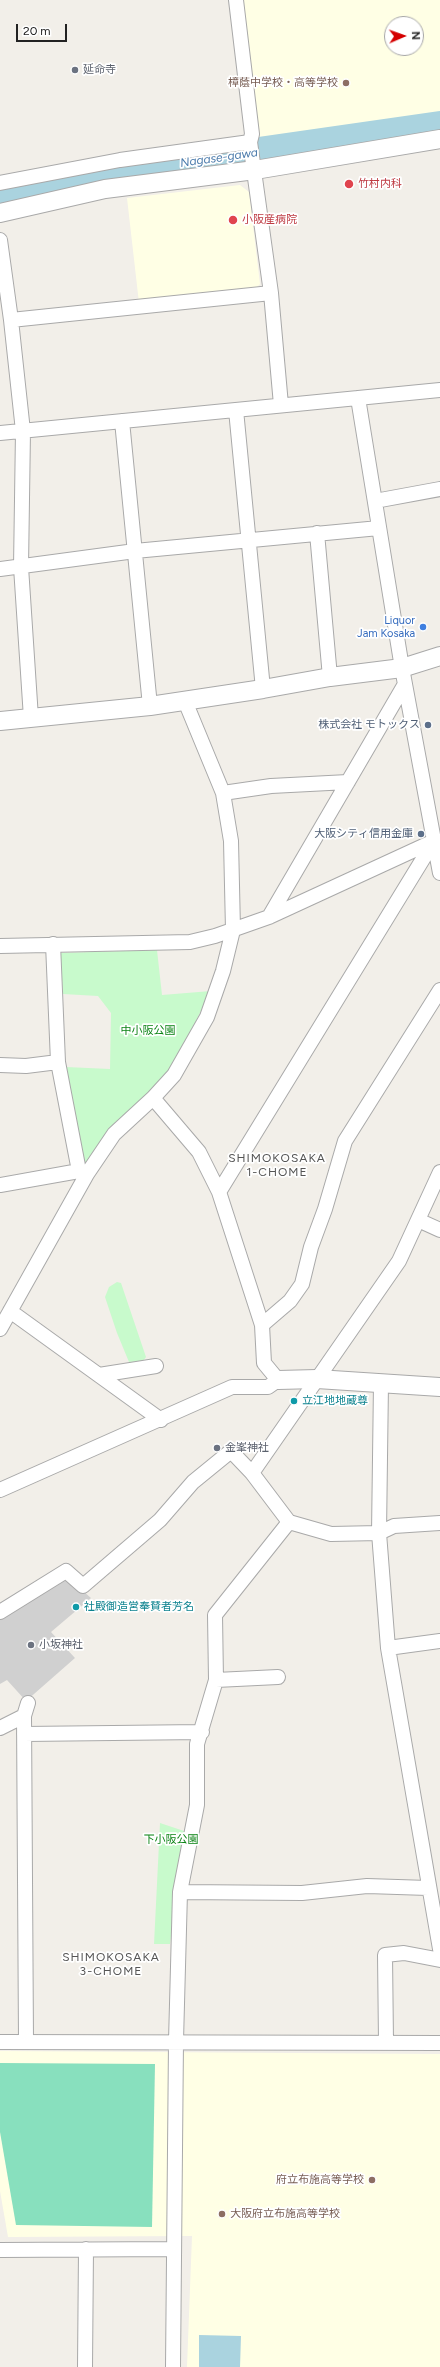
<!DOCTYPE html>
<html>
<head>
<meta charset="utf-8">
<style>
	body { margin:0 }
	#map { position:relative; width:440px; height:2367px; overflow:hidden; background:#f2efe9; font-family:Figtree,sans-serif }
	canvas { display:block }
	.north { position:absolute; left:384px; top:16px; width:40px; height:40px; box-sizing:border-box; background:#fff; border:1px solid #a7a7a7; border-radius:50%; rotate:88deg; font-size:11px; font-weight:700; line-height:16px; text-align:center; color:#222 }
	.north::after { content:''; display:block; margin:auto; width:14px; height:18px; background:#d40000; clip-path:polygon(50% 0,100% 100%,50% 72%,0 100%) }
	.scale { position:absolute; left:16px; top:24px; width:51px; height:18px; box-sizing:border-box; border:2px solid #222; border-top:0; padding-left:5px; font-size:12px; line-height:14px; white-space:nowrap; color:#222; -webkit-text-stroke:3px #fff; paint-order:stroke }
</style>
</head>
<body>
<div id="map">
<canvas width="440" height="2367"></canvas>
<div class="north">N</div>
<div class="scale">20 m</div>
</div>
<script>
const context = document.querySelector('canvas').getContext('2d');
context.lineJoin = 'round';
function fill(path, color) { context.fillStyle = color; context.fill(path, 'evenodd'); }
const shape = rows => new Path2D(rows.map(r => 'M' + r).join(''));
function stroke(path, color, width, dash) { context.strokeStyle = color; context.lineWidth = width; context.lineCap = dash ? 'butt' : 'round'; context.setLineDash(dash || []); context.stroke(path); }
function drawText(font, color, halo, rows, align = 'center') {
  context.font = font + ' Figtree,"Noto Sans JP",sans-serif'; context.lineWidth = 3.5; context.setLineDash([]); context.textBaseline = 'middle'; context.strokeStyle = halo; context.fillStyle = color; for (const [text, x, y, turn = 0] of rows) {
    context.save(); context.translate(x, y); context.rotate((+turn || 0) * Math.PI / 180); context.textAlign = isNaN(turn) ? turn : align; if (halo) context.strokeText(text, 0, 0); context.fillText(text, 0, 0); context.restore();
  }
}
fill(shape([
	[243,0,440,0,440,119,259,146],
	[392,24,416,24,416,48,392,48],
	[240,185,249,192,260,284,254,290,139,303,127,198],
	[0,2051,440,2054,440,2367,187,2367,192,2236,8,2237,0,2191]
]), '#ffffe5');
fill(shape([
	[65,1575,91,1598,51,1632,75,1658,26,1701,7,1680,0,1684,0,1618]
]), '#d0d0d0');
fill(shape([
	[157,950,162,995,211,991,168,1076,85,1166,66,1067,110,1069,111,1013,98,996,63,994,60,953],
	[117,1282,121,1283,146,1357,143,1361,129,1362,117,1333,105,1297,109,1287],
	[160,1823,184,1831,170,1944,154,1944]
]), '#c8facc');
fill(shape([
	[0,2063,155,2064,152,2227,16,2225,0,2132]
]), '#88e0be');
fill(shape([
	[199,2335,241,2336,240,2367,199,2367]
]), '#aad3df');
stroke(shape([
	[0,196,140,169,440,126]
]), '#aad3df', 30);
const minor = shape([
	[236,0,252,134,250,142,271,293,281,405],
	[0,183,120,160,250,142],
	[0,240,11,320,23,431,21,567,31,718],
	[11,320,271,293],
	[358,398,402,668,440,873],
	[236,410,263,689],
	[122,421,150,706],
	[0,433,440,390],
	[375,501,440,489],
	[317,533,330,677],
	[0,569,135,551,379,528],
	[223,793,271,786,348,782],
	[269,917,405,684],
	[53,944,58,1062,79,1171],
	[0,946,190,942,215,936,269,917,434,841],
	[0,1065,26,1066,58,1062],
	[153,1098,199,1152,219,1192],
	[0,1185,79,1171,87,1174],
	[418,1220,440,1230],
	[10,1311,161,1420],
	[262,1325,290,1301,302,1284,311,1247,325,1209,345,1141,440,990],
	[0,1329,87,1174,114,1134,153,1098,174,1075,207,1017,223,971,233,930,231,841,223,793,185,701],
	[99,1375,156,1366],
	[381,1383,379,1533,388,1648,440,1949],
	[252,1473,399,1261,440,1172],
	[0,1490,232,1387,268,1387,278,1380,264,1363,262,1325,219,1192,434,841],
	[0,1612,66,1571,83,1586,160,1520,193,1482,231,1451,252,1473,289,1522,331,1534,379,1533,394,1526,440,1523],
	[388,1648,440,1641],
	[216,1680,278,1677],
	[24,1716,26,2041],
	[0,1728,24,1716,28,1703],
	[24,1734,202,1732],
	[180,1892,302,1893,367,1886,428,1888],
	[0,2042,440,2043],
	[386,2042,385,1955,404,1953,440,1960],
	[0,2250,174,2249],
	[85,2367,86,2249],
	[173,2367,176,2041,180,1892,197,1805,197,1744,216,1680,215,1615,289,1522]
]);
const tertiary = shape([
	[0,213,105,189,255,170,440,139],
	[0,721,150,706,263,689,330,677,402,668,440,656],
	[278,1380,317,1379,440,1387]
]);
stroke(minor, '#a9a9a9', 16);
stroke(tertiary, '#a9a9a9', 20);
stroke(minor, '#fff', 14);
stroke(tertiary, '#fff', 18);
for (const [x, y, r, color] of [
	[75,70,4,"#6b7280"],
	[346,83,4,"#8d6e63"],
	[349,184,5,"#e0444e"],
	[233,220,5,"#e0444e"],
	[423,627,4,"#3f7fe0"],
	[428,725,4,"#5c6f8a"],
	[421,834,4,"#5c6f8a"],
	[294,1401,4,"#0f9aa8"],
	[217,1448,4,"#6b7280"],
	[76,1607,4,"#0f9aa8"],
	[31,1645,4,"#6b7280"],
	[372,2180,4,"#8d6e63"],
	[222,2214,4,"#8d6e63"]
]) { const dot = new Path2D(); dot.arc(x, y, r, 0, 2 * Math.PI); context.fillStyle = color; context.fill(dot); stroke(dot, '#fff', 1.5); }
drawText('11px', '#5b616d', '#fff', [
	["延命寺",83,70],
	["金峯神社",225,1448],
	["小坂神社",39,1645]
], 'left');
drawText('11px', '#785e54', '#fff', [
	["樟蔭中学校・高等学校",338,83],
	["府立布施高等学校",364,2180],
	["大阪府立布施高等学校",230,2214,"left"]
], 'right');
drawText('11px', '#be3a42', '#fff', [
	["竹村内科",358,184],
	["小阪産病院",242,220]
], 'left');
drawText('11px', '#366cbe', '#fff', [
	["Liquor",415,621],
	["Jam Kosaka",415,634]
], 'right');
drawText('11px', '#4e5e75', '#fff', [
	["株式会社 モトックス",420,725],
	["大阪シティ信用金庫",413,834]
], 'right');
drawText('11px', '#0c8416', '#fff', [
	["中小阪公園",148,1031],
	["下小阪公園",171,1840]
]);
drawText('11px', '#0d838f', '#fff', [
	["立江地地蔵尊",302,1401],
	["社殿御造営奉賛者芳名",84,1607]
], 'left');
drawText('italic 12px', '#4a7aab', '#fff', [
	["Nagase-gawa",219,158,-8]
]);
context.letterSpacing = '1px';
drawText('12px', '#555', '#fff', [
	["SHIMOKOSAKA",277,1158],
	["1-CHOME",277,1172],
	["SHIMOKOSAKA",111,1957],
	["3-CHOME",111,1971]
]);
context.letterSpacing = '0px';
</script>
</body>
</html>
